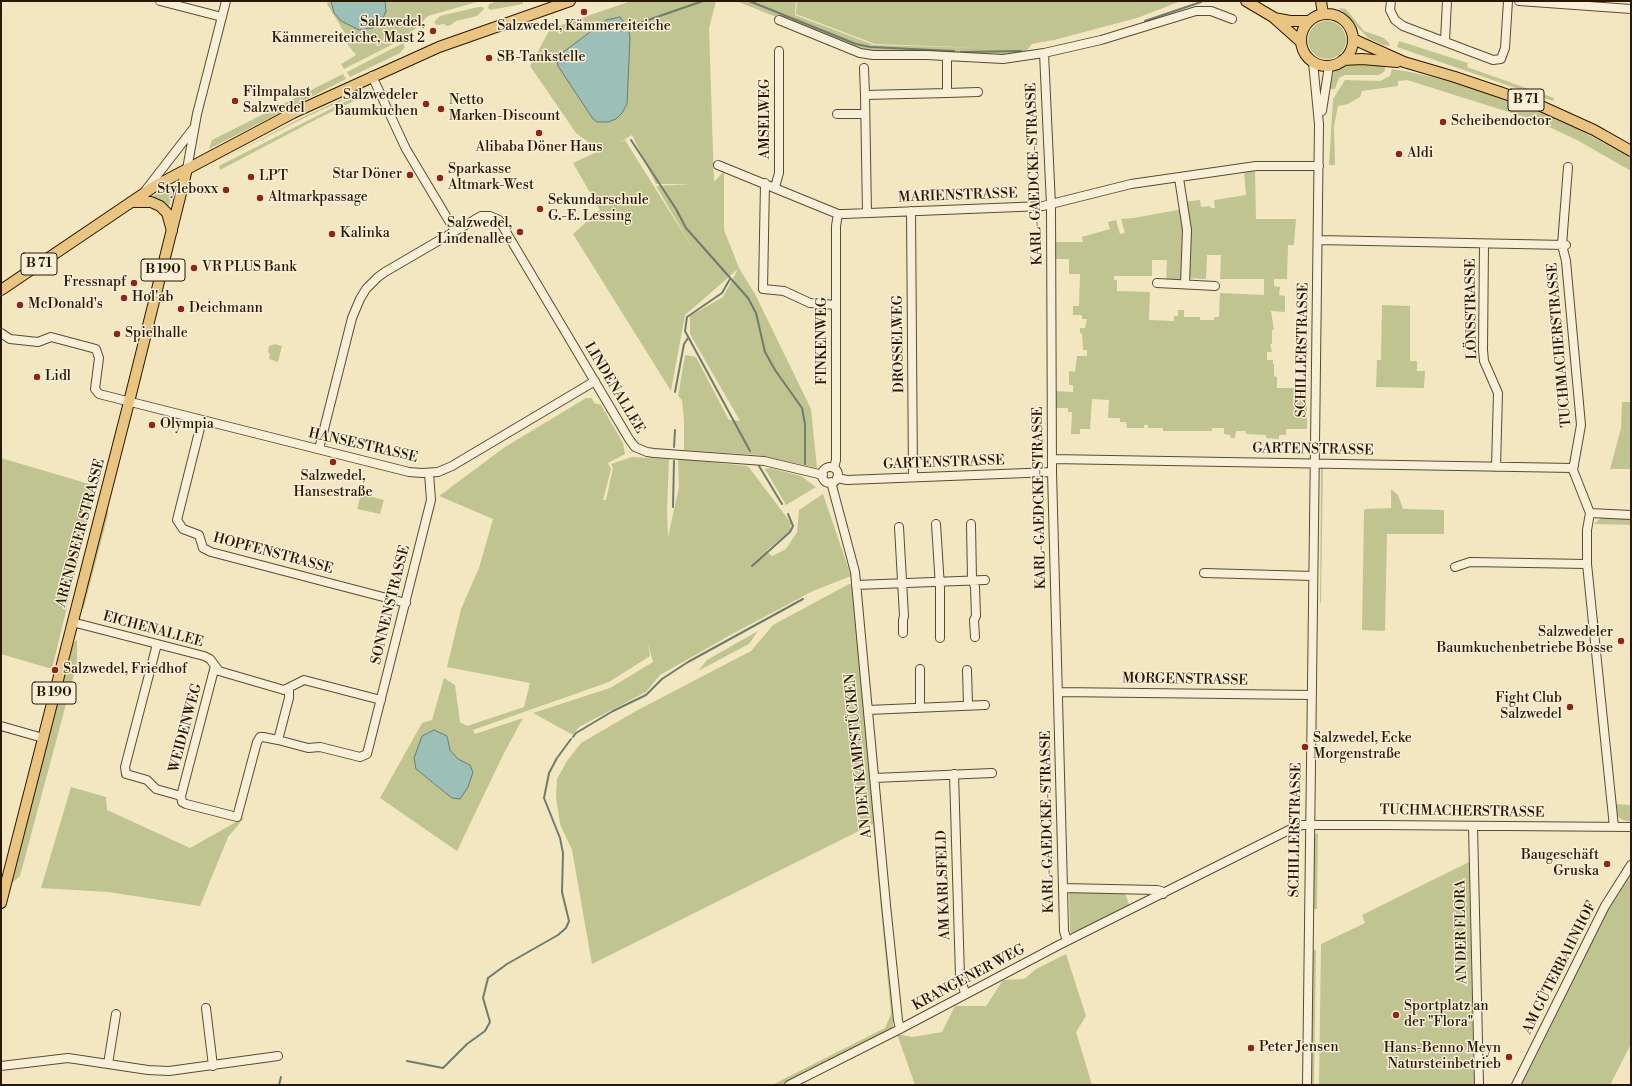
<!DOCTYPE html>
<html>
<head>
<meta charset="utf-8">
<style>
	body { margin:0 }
	#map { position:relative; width:1632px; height:1086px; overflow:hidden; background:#f3e7c2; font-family:"Libre Bodoni",serif }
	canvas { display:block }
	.frame { position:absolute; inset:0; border:2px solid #2a1700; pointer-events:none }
</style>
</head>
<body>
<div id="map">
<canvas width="1632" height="1086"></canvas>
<div class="frame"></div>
</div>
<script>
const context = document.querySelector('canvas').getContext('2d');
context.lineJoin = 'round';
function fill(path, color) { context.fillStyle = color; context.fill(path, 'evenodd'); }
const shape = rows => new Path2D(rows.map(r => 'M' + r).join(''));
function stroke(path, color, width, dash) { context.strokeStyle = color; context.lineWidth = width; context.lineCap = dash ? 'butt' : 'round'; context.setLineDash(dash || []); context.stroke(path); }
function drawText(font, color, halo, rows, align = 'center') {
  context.font = font + ' "Libre Bodoni",serif'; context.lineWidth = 3; context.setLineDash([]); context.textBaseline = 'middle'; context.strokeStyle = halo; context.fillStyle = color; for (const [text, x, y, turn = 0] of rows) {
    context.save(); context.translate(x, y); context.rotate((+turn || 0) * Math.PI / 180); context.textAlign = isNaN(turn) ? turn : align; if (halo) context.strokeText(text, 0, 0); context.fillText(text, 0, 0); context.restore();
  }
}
fill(shape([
	[328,1,480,1,428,16,407,37,344,69,341,64,356,55,348,45,346,35,327,4],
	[497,1,523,1,523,4,490,10,488,8,489,4],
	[631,1,716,1,709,28,714,182,724,171,724,230,739,268,756,296,811,409,817,468,759,455,684,450,684,420,682,400,678,396,685,355,696,357,729,420,740,421,690,334,690,316,723,297,738,269,685,315,671,391,573,234,600,210,573,163,597,152,592,145,576,133,530,66,550,29],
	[632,135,656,184,692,184,656,186,695,252,625,140,619,143],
	[736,1,796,1,795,15,874,45,982,48,875,44,796,14,797,1,1181,1,1137,18,1054,40,1031,44,1032,44,1024,54,987,56,864,52],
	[478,7,483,7,484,9,477,16,456,21,451,25,446,26,445,24,436,25,434,22,440,16],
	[1339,8,1346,9,1364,31,1384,38,1390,44,1389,46,1383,45,1368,38],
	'1308 40a19 19 0 1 1 38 0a19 19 0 1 1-38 0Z',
	[1399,41,1468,63,1467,67,1554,98,1553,101,1397,47],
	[403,43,405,47,400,53,350,77,347,72],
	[1349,64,1368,64,1385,67,1385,71,1379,75,1345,75,1339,78,1335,89,1329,89,1334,71],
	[1392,69,1410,72,1461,84,1517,102,1565,122,1631,158,1631,171,1577,140,1534,120,1407,80,1398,81,1398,86,1362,91,1360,97,1348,104,1338,106,1334,126,1335,165,1329,165,1333,99,1345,80,1380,81,1390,76],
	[343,74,346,79,209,149,212,140],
	[353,94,353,96,306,117,215,163,303,117],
	[356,96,360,98,315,120,220,170,219,166],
	[1255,170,1256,219,1296,219,1294,245,1288,245,1287,279,1274,279,1274,286,1280,287,1279,295,1285,296,1285,312,1271,311,1274,330,1272,330,1272,344,1270,344,1272,352,1267,352,1267,360,1273,360,1273,364,1274,364,1274,376,1277,377,1277,388,1307,388,1307,429,1286,429,1286,435,1279,435,1279,439,1266,438,1266,435,1246,434,1246,431,1236,431,1235,438,1231,438,1230,435,1224,434,1224,428,1212,428,1212,431,1163,431,1163,428,1148,428,1148,425,1144,425,1144,428,1127,428,1126,422,1120,422,1120,418,1108,418,1109,400,1092,399,1090,429,1080,429,1080,434,1071,434,1072,412,1068,412,1068,408,1056,408,1056,391,1073,392,1073,385,1069,385,1069,371,1075,372,1077,356,1087,356,1087,350,1083,350,1082,334,1080,333,1080,328,1085,328,1087,319,1082,319,1082,315,1073,315,1073,306,1079,306,1080,274,1069,274,1069,259,1056,259,1056,242,1083,242,1082,237,1110,229,1108,222,1116,220,1120,234,1125,233,1121,219,1134,218,1183,209,1185,281,1166,282,1167,260,1152,260,1152,276,1114,276,1114,280,1117,280,1117,291,1150,292,1149,320,1174,321,1174,316,1178,316,1178,310,1184,310,1184,317,1200,317,1200,320,1214,320,1214,317,1219,317,1220,293,1264,295,1264,279,1220,279,1221,255,1207,255,1206,279,1186,278,1183,202,1200,200,1201,207,1210,206,1211,208,1215,208,1214,200,1246,195,1244,172],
	[172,184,174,187,168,210,150,198],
	[1382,305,1410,306,1410,361,1417,361,1417,371,1425,371,1424,388,1376,387,1377,360,1381,360],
	[275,344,282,346,278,362,269,359,270,354,268,352,269,346],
	[586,398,592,398,594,403,601,405,623,443,625,454,608,463,611,469,603,500,606,500,613,468,611,464,632,457,669,459,667,510,668,537,679,487,678,459,748,466,791,523,790,531,766,551,772,556,786,549,797,532,799,510,823,494,851,576,813,591,734,633,660,675,646,692,579,727,573,735,533,713,610,688,653,662,648,644,650,656,609,682,473,730,475,734,523,718,503,755,457,851,380,798,422,723,432,720,444,678,455,685,460,722,467,726,524,707,530,683,447,667,461,609,479,568,493,519,439,496,505,447],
	[447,736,450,750,458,759,470,766,452,798,416,769],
	[1622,402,1631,402,1631,469,1610,469,1621,428],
	[1,458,96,486,52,669,1,654],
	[1321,466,1323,466,1321,603,1320,603],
	[770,468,801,476,816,487,786,505,765,469],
	[1391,489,1398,495,1403,509,1444,510,1444,534,1387,534,1385,631,1362,630,1364,510,1366,509,1391,508],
	[361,494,384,500,380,514,357,509],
	[108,502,108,515,83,611,83,600],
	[1602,517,1631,518,1631,525,1594,524],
	[849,584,853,585,893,1012,893,1026,890,1032,782,1085,772,1085,885,1028,891,1014,873,824,592,964,572,850,560,824,556,797,557,779,567,761,581,743,636,711,751,651,773,625],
	[758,631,749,644,698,671,707,660],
	[77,639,77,663,20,876,10,885,69,648],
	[71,787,106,797,107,810,190,848,245,817,228,837,200,906,108,892,41,888],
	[1616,804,1631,805,1631,822,1623,820,1618,817],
	[1318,833,1317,909,1314,909,1312,907,1314,835],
	[1469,862,1474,1085,1319,1085,1321,944,1365,923,1362,915],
	[1631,871,1631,1044,1610,1085,1519,1085,1614,896],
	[1069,891,1125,893,1130,907,1075,934,1070,932],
	[1312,950,1316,950,1314,1085,1310,1085],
	[1066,954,1086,1016,1076,1032,1092,1085,915,1085,897,1034,912,1037,942,1032,955,1006,986,1006,1003,980,1024,979,1036,969]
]), '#c0c490');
const water = shape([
	[331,1,385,1,386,11,383,18,373,28,359,30,341,21,334,13,331,1],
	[620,17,628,27,630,37,627,104,622,113,616,119,608,122,597,122,593,119,558,66,557,60,562,53,606,20,620,17],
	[434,730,447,736,450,750,458,759,470,765,473,772,468,787,460,799,452,798,416,769,414,758,422,736,434,730]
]);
fill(water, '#9cbfb8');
stroke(water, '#6e7c6e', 1);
stroke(shape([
	[749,1,856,44,870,47,954,51],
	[1145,21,1201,2],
	[628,27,703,1],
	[961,52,1021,51],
	[631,140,676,209,686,228,748,298,756,313,765,352,775,370,802,408,805,424,805,464],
	[730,279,722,293,687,317,685,331,750,451],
	[675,392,684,344,688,338],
	[674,447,675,430],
	[759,466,782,504],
	[673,507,674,461],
	[752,566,790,532,793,526,788,514],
	[573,737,576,733,613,711,646,695,662,679,688,662,803,599],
	[407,1061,443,1068,467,1044,485,1031,490,1022,483,998,488,978,507,964,558,935,566,928,569,921,562,892,563,853,560,838,544,798,549,773,557,758,571,739],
	[279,1085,281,1077]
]), '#6e7c6e', 2);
const minor = shape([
	[160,1,222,17],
	[1391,1,1390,10,1395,20,1403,26,1493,60,1501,59,1505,48,1508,1],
	[1519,1,1631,9],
	[779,20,860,53,873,55,927,55,1003,59,1044,53,1101,40,1196,11,1211,11,1232,19],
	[1445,41,1447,1],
	[1044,53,1051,205,1052,472,1063,888,1064,931,1067,941],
	[864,68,865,95],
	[372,76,406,149,455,231],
	[947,93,978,92],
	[1322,111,1329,66],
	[837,114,865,114],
	[718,165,838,214,844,214,1043,206,1131,184,1256,166,1319,166],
	[1568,167,1562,245,1566,261,1581,425,1573,470,1590,513,1587,530,1587,564,1614,827],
	[187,169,197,114,226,1],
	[1179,178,1187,230,1185,284],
	[765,183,763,289,784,291,810,303,836,305],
	[775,187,779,173,779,51],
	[145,191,193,129],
	[911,211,913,477],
	[867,213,865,95,947,93,947,56],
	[1318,240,1566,245],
	[1484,244,1483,350,1484,361,1498,393,1496,467],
	[1157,283,1215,286],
	[1,333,10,339,38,342,51,337,96,349,99,358,95,389,99,394,409,472,422,473,438,472,452,466,595,381],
	[202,420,177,520,183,529,199,535,203,548,211,552,406,603],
	[319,449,352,318,360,299,366,289,378,277,385,272,481,216,490,216,499,220,629,439,635,447,647,452,654,453,764,461,823,475],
	[1052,459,1573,468],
	'822 475a8 8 0 1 1 16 0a8 8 0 1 1-16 0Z',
	[834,468,836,460,836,226,838,214],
	[837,478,847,480,1052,472],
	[831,482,855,572,886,905,898,1020,900,1029],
	[1590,513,1631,515],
	[936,524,940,587,940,638],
	[971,524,972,579,975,587,976,616,974,620,975,637],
	[899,527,904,616,903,620,903,633],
	[1455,567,1470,562,1587,564],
	[1204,573,1313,576],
	[856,585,985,580],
	[72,622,204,656,210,659,219,671,284,690,304,680,381,700],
	[157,644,125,767,126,774,147,780,156,789,181,796,182,802,186,804,237,817,257,742,260,737,263,737,278,740,289,698,289,688],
	[920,669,920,707],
	[967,670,968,705],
	[1058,692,1312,695],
	[868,710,985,705],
	[1,726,43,738],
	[278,740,308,748,320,747,360,757,367,754,431,500,429,473],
	[954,774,960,976,965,993],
	[874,778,992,773],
	[181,796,215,666],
	[1473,826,1479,1085],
	[1063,888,1157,890,1161,891,1163,894],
	[206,1008,213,1066],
	[108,1064,116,1014],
	[1,1066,68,1058,148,1070,169,1071,278,1056],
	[789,1085,900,1029,1059,945,1297,826,1303,825,1380,825,1631,827],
	[1307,1085,1319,124,1313,62],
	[1516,1085,1605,906,1631,865]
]);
const major = shape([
	[1246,1,1273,17,1301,42],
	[1321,1,1323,14],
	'1301 40a26 26 0 1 1 52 0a26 26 0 1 1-52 0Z',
	[1274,18,1290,21,1309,21],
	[1353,39,1404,62,1455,77,1541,106,1594,130,1631,151],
	[1343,60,1362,59,1397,62],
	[132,202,151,202,160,206,167,213,172,231],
	[1,290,155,186,293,113,439,47,570,1],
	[1,903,129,402,187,169]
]);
stroke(minor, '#5c4b30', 10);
stroke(major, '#2a1700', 12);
stroke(minor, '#f7efd7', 8);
stroke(major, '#eac481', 10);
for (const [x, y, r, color] of [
	[584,12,4,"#8f2418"],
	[433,31,4,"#8f2418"],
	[489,58,4,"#8f2418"],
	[235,101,4,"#8f2418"],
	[426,104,4,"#8f2418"],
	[441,109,4,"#8f2418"],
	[1443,122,4,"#8f2418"],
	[539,133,4,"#8f2418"],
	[1399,154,4,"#8f2418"],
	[410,175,4,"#8f2418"],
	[251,177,4,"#8f2418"],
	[440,178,4,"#8f2418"],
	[226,190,4,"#8f2418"],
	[260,198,4,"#8f2418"],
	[540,209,4,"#8f2418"],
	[520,232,4,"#8f2418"],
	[332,234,4,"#8f2418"],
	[194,268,4,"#8f2418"],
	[134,283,4,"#8f2418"],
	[124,298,4,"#8f2418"],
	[20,305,4,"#8f2418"],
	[181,309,4,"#8f2418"],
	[117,334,4,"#8f2418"],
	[37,377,4,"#8f2418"],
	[152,425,4,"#8f2418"],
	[333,462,4,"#8f2418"],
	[1621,641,4,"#8f2418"],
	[55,670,4,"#8f2418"],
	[1570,707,4,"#8f2418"],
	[1305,747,4,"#8f2418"],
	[1607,864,4,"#8f2418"],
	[1396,1015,4,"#8f2418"],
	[1251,1048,4,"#8f2418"],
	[1509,1057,4,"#8f2418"]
]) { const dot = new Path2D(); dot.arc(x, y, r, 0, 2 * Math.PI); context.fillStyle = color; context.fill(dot); stroke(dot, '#f7efd7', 1.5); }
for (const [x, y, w] of [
	[1526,100,36],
	[39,264,36],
	[163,270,44],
	[54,693,44]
]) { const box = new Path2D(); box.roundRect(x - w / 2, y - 11, w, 22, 3); context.fillStyle = '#f7efd7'; context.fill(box); stroke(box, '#2a1700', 1); }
drawText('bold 13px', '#2a1700', null, [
	["B 71",1526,100],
	["B 71",39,264],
	["B 190",163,270],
	["B 190",54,693]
]);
drawText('14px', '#2a1700', '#f7efd7', [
	["Salzwedel,",425,23,"right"],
	["Kämmereiteiche, Mast 2",425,39,"right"],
	["Salzwedel, Kämmereiteiche",584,27,"center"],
	["SB-Tankstelle",497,58],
	["Filmpalast",243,93],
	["Salzwedel",243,109],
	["Salzwedeler",418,96,"right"],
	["Baumkuchen",418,112,"right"],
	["Netto",449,101],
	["Marken-Discount",449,117],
	["Scheibendoctor",1451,122],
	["Alibaba Döner Haus",539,148,"center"],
	["Aldi",1407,154],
	["Sparkasse",448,170],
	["Altmark-West",448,186],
	["Star Döner",402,175,"right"],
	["LPT",259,177],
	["Styleboxx",218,190,"right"],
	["Altmarkpassage",268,198],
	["Sekundarschule",548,201],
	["G.-E. Lessing",548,217],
	["Salzwedel,",512,224,"right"],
	["Lindenallee",512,240,"right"],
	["Kalinka",340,234],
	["VR PLUS Bank",202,268],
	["Fressnapf",126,283,"right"],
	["Hol'ab",132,298],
	["McDonald's",28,305],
	["Deichmann",189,309],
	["Spielhalle",125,334],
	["Lidl",45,377],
	["Olympia",160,425],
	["Salzwedel,",333,477,"center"],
	["Hansestraße",333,493,"center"],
	["Salzwedeler",1613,633,"right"],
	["Baumkuchenbetriebe Bosse",1613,649,"right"],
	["Salzwedel, Friedhof",63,670],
	["Fight Club",1562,699,"right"],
	["Salzwedel",1562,715,"right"],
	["Salzwedel, Ecke",1313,739],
	["Morgenstraße",1313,755],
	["Baugeschäft",1599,856,"right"],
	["Gruska",1599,872,"right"],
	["Sportplatz an",1404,1007],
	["der \"Flora\"",1404,1023],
	["Peter Jensen",1259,1048],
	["Hans-Benno Meyn",1501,1049,"right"],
	["Natursteinbetrieb",1501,1065,"right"]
], 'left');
drawText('14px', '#2a1700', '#f7efd7', [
	["AMSELWEG",766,119,-90],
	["KARL-GAEDCKE-STRASSE",1035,174,-92],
	["MARIENSTRASSE",958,196,-2],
	["LÖNSSTRASSE",1472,309,-91],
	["FINKENWEG",823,341,-90],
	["DROSSELWEG",899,344,-91],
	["TUCHMACHERSTRASSE",1560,345,-95],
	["SCHILLERSTRASSE",1303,350,-89],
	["LINDENALLEE",614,388,59],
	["HANSESTRASSE",363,446,13],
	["GARTENSTRASSE",1313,450,1],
	["GARTENSTRASSE",944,463,-2],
	["KARL-GAEDCKE-STRASSE",1040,498,-91],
	["ARENDSEER STRASSE",81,533,-75],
	["HOPFENSTRASSE",273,554,15],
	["SONNENSTRASSE",391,605,-76],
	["EICHENALLEE",153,630,15],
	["MORGENSTRASSE",1185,680,1],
	["WEIDENWEG",186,728,-75],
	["AN DEN KAMPSTÜCKEN",859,756,-96],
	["TUCHMACHERSTRASSE",1462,812,1],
	["KARL-GAEDCKE-STRASSE",1048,822,-91],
	["SCHILLERSTRASSE",1296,830,-89],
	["AM KARLSFELD",944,885,-92],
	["AN DER FLORA",1462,932,-91],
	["AM GÜTERBAHNHOF",1560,968,-63],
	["KRANGENER WEG",969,978,-28]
]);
</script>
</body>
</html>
